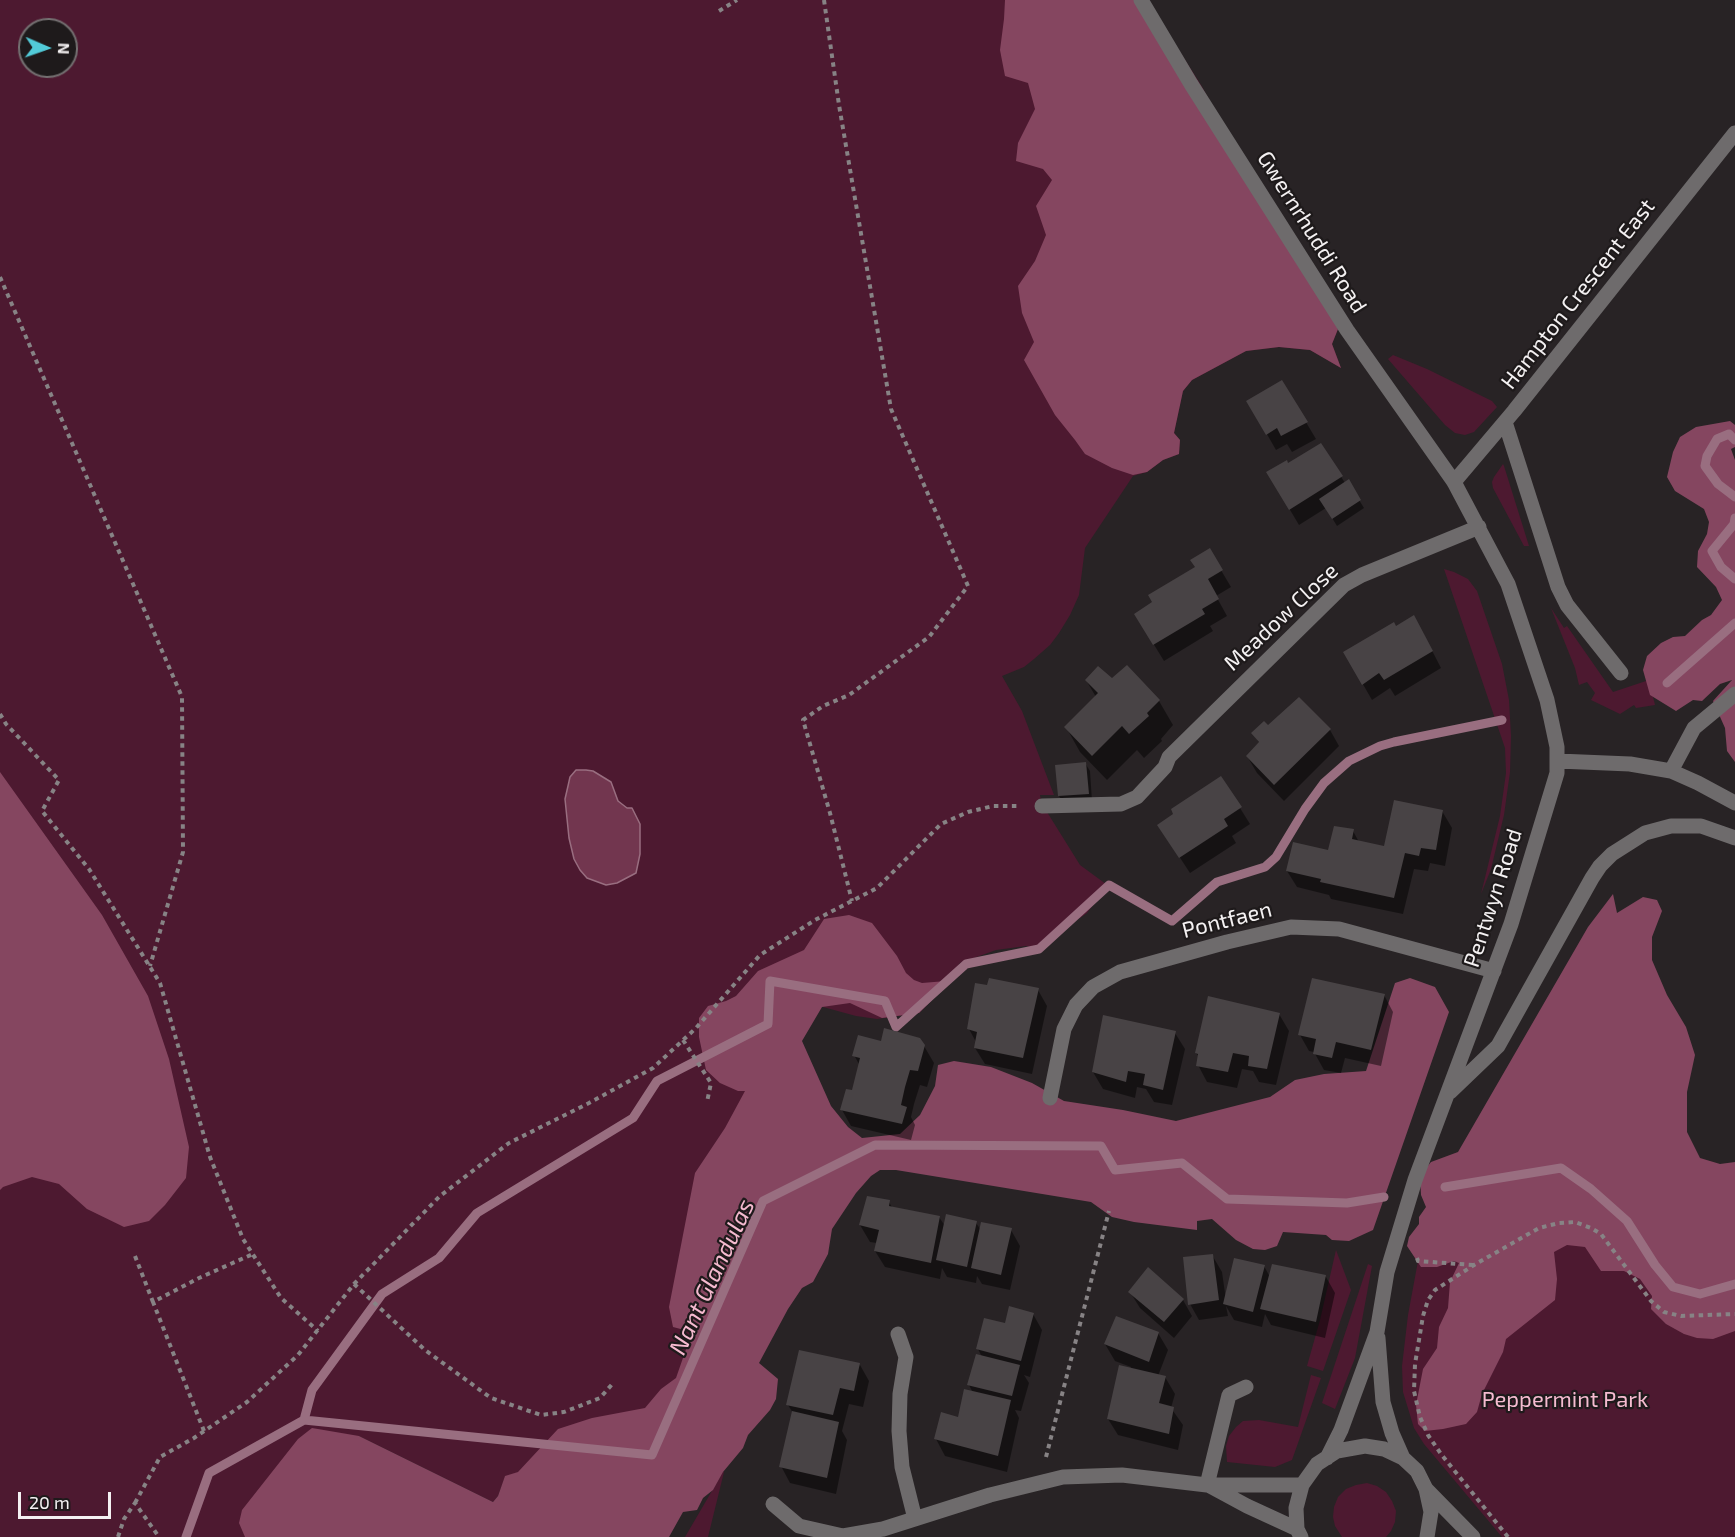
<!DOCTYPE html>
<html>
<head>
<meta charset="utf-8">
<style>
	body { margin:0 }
	#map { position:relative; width:1735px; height:1537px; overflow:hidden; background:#282325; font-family:"Exo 2",sans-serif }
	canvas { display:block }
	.north { position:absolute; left:18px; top:18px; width:60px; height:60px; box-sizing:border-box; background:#1e1a1b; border:2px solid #747071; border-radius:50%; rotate:92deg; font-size:16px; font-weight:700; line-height:24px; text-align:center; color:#f4f1f2 }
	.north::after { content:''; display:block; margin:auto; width:21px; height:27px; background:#52cbd8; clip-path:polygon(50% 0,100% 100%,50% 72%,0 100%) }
	.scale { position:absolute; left:18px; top:1492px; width:93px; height:27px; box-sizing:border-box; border:3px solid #f4f1f2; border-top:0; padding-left:8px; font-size:18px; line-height:21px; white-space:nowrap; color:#f4f1f2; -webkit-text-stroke:4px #1e1a1b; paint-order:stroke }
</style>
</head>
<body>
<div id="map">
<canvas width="1735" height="1537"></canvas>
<div class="north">N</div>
<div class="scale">20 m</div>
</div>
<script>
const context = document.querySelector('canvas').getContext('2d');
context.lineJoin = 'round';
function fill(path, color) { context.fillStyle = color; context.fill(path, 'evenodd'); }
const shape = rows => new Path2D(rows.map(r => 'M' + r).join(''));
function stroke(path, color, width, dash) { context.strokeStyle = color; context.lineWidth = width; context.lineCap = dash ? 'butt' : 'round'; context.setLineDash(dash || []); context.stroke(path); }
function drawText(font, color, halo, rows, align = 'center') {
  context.font = font + ' "Exo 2",sans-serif'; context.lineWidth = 4.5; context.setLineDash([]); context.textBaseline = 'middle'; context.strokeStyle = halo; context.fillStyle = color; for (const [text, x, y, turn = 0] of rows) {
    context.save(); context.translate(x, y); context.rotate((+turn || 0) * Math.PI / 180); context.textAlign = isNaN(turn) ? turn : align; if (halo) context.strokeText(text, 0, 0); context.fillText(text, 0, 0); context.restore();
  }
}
fill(shape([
	[0,0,1147,0,1201,85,1338,329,1332,344,1341,368,1310,350,1279,347,1246,351,1192,380,1183,391,1174,433,1180,440,1179,454,1163,460,1147,472,1133,476,1085,548,1079,595,1070,615,1059,633,1050,645,1034,659,1024,667,1002,676,1022,711,1054,795,1040,795,1043,811,1047,812,1080,865,1110,887,1102,893,1087,913,1080,918,1069,921,1061,931,1038,949,1026,946,996,950,960,963,938,993,919,1013,877,1019,856,1016,801,1001,708,1408,505,1477,498,1496,493,1502,359,1436,254,1537,0,1537],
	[30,30,66,30,66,66,30,66],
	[1393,355,1427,369,1492,401,1497,407,1474,432,1465,435,1455,433,1445,425,1388,359],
	[1503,464,1504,466,1529,546,1524,546,1493,488,1492,482,1494,477],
	[1444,569,1454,572,1468,579,1477,591,1502,664,1509,700,1511,736,1510,772,1504,815,1491,869,1481,894,1500,816,1506,773,1505,748],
	[1551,608,1564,628,1567,626,1613,692,1649,680,1655,705,1636,708,1634,705,1620,714,1591,700,1595,693,1587,682,1579,685,1575,668],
	[1558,1215,1735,1309,1735,1537,1502,1537,1424,1444,1414,1428,1403,1392,1402,1366,1408,1315,1418,1261],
	[1336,1250,1351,1290,1323,1371,1307,1366,1320,1320],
	[1368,1264,1372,1266,1355,1358,1335,1409,1322,1403],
	[1311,1375,1321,1378,1292,1460,1275,1467,1227,1462,1226,1446,1229,1436,1236,1427,1243,1421,1259,1420,1298,1427],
	[723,1472,724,1472,708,1537,685,1537],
	[1367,1483,1377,1486,1386,1492,1392,1501,1396,1511,1395,1522,1391,1531,1386,1537,1342,1537,1335,1526,1333,1517,1334,1507,1338,1497,1346,1489,1356,1485]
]), '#4d1930');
fill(shape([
	[1005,0,1147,0,1267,195,1338,329,1332,344,1341,368,1310,350,1279,347,1246,351,1192,380,1183,391,1174,433,1180,440,1179,454,1163,460,1147,472,1133,475,1112,468,1085,454,1075,440,1055,415,1024,360,1034,342,1022,313,1018,286,1035,261,1046,235,1036,206,1052,180,1043,169,1016,161,1018,143,1035,109,1028,83,1005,76,1000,50,1004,19],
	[1730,421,1735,425,1735,447,1731,449,1735,460,1735,762,1727,751,1725,728,1713,701,1732,680,1720,684,1702,701,1693,700,1676,711,1650,695,1643,670,1647,656,1661,643,1673,637,1685,636,1702,620,1711,615,1722,600,1716,587,1697,567,1698,551,1707,534,1709,522,1704,509,1675,491,1667,477,1673,452,1680,437,1696,427],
	[0,772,102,915,148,996,169,1059,189,1147,186,1178,165,1205,149,1221,124,1227,87,1209,59,1184,32,1177,3,1187,0,1190],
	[1613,894,1617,913,1643,897,1657,900,1662,911,1652,937,1652,960,1667,995,1686,1027,1695,1055,1687,1092,1687,1132,1700,1158,1720,1164,1735,1162,1735,1331,1713,1339,1697,1338,1684,1334,1666,1324,1651,1309,1652,1296,1640,1279,1624,1271,1601,1271,1585,1247,1567,1245,1554,1252,1557,1279,1555,1300,1506,1339,1503,1352,1482,1394,1477,1412,1466,1424,1443,1429,1425,1431,1418,1424,1416,1405,1423,1369,1437,1348,1439,1327,1448,1308,1450,1282,1459,1263,1454,1261,1437,1267,1421,1267,1407,1246,1409,1237,1419,1224,1419,1217,1426,1207,1421,1195,1420,1176,1431,1162,1458,1152,1588,927],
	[849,915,872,923,897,956,906,973,914,980,922,983,946,981,933,999,919,1013,882,1018,850,1003,822,1007,802,1041,831,1106,848,1127,862,1138,900,1134,920,1115,935,1086,938,1065,954,1061,991,1067,1032,1083,1064,1101,1123,1110,1176,1121,1270,1097,1295,1080,1324,1074,1366,1071,1395,983,1410,978,1435,987,1449,1012,1373,1230,1349,1241,1332,1240,1326,1235,1283,1232,1277,1246,1265,1250,1253,1249,1236,1240,1212,1219,1197,1221,1197,1230,1134,1222,1112,1217,1091,1202,896,1170,880,1170,871,1176,856,1193,832,1229,828,1254,813,1282,802,1288,788,1309,759,1363,778,1379,776,1399,770,1410,748,1435,743,1448,723,1472,713,1490,703,1498,697,1510,683,1512,669,1537,245,1537,239,1523,242,1510,298,1439,312,1428,359,1436,493,1502,498,1496,505,1476,518,1472,558,1429,592,1418,645,1408,661,1389,676,1378,692,1332,673,1327,669,1307,695,1173,725,1128,745,1091,738,1091,720,1083,706,1070,699,1037,699,1018,708,1006,726,1001,736,996,758,971,804,950,824,919]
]), '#854660');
const water = shape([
	[586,770,593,771,611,782,618,801,627,808,632,808,640,824,640,854,636,873,617,883,606,885,587,878,580,870,574,859,569,838,565,799,568,786,570,777,576,770,586,770]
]);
fill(water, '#72364f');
stroke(water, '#996e80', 1.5);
fill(shape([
	[1282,382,1316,439,1292,452,1287,444,1276,450,1248,401],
	[1321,445,1345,483,1348,482,1364,508,1337,526,1326,508,1299,525,1268,473,1288,465],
	[1209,550,1231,587,1216,596,1227,616,1210,626,1213,631,1164,661,1145,630,1154,603,1197,567],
	[1395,628,1423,633,1441,668,1395,696,1390,688,1372,700,1345,653],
	[1086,680,1112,680,1159,701,1173,725,1161,739,1162,741,1144,758,1137,750,1107,780,1080,752,1066,727,1096,697],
	[1268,728,1330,730,1339,746,1284,801,1257,773,1247,756,1260,744,1253,733],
	[1085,763,1090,771,1092,801,1064,804,1059,796],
	[1240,808,1250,824,1232,836,1236,843,1190,873,1169,841,1175,814],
	[1442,811,1452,828,1445,866,1430,863,1428,871,1414,869,1403,914,1331,899,1329,895,1297,887,1287,871,1330,851,1353,831,1359,842,1385,847],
	[1038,990,1047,1006,1032,1074,985,1064,975,1048,976,1042,969,1029],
	[1384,995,1393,1012,1381,1066,1345,1058,1341,1073,1324,1070,1314,1052,1309,1051,1300,1035],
	[1279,1014,1289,1031,1276,1085,1259,1082,1253,1071,1242,1069,1237,1088,1207,1082,1198,1065,1199,1057,1196,1053],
	[1175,1033,1185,1049,1172,1105,1154,1102,1146,1089,1137,1087,1135,1098,1103,1089,1093,1072],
	[882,1043,924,1046,934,1063,927,1087,920,1085,914,1104,911,1117,915,1125,911,1140,851,1126,842,1110,853,1092,860,1066,854,1055],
	[868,1197,889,1202,893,1209,939,1217,945,1226,976,1223,981,1230,1011,1230,1020,1246,1010,1290,982,1284,977,1276,976,1283,947,1277,942,1268,940,1279,885,1267,875,1251,877,1243,870,1242,860,1225],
	[1212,1255,1222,1272,1226,1300,1264,1266,1270,1277,1326,1277,1335,1293,1325,1338,1271,1325,1265,1314,1262,1327,1234,1320,1226,1306,1228,1316,1199,1320,1190,1304],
	[1130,1292,1183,1300,1192,1316,1174,1338,1140,1308],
	[1033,1314,1042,1330,1030,1377,1024,1375,1029,1383,1021,1411,1015,1410,1019,1418,1007,1472,945,1456,936,1439,959,1418,973,1393,969,1385,982,1357,978,1349,1006,1325],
	[1158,1333,1168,1350,1158,1376,1165,1377,1175,1394,1171,1408,1183,1425,1178,1450,1118,1435,1108,1419,1131,1367,1115,1361,1105,1344],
	[860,1365,869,1381,863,1407,849,1404,842,1431,847,1440,836,1494,790,1483,781,1466,793,1413,788,1405]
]), '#0007');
stroke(shape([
	[1735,440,1729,434,1717,439,1707,456,1705,466,1718,484,1735,497],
	[1735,518,1734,524,1712,551,1721,567,1735,579],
	[1667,683,1735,623],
	[1445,1187,1561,1168,1591,1189,1627,1221,1655,1265,1673,1287,1700,1294,1735,1284],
	[304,1420,312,1390,382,1294,439,1258,477,1213,633,1118,657,1081,768,1024,770,981,885,1001,896,1027,966,964,1039,949,1109,885,1172,921,1217,882,1265,867,1276,857,1305,809,1324,783,1349,761,1380,746,1394,742,1502,720],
	[186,1537,209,1473,304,1420,652,1455,763,1201,875,1145,1101,1146,1115,1170,1182,1163,1227,1199,1347,1203,1384,1197]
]), '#996e80', 9);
fill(shape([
	[1282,380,1308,422,1281,436,1277,428,1266,435,1246,401],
	[1321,443,1343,476,1289,510,1266,472,1287,460,1288,463],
	[1349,479,1361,500,1332,519,1319,499],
	[1210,548,1223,570,1208,579,1219,599,1202,609,1205,614,1153,645,1134,614,1152,602,1148,595,1195,567,1190,560],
	[1414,615,1433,651,1384,680,1379,673,1362,685,1343,652,1394,622,1396,626],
	[1127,665,1160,700,1147,713,1149,716,1129,734,1122,726,1092,756,1064,727,1098,693,1085,680,1098,666,1112,678],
	[1299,697,1331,729,1274,785,1246,756,1259,742,1251,733,1264,721,1268,725],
	[1086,762,1089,794,1058,796,1055,765],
	[1221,776,1242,807,1224,819,1228,826,1179,858,1157,825,1173,814,1171,809],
	[1394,800,1443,810,1436,850,1421,848,1419,856,1405,853,1394,898,1320,882,1321,879,1286,871,1293,842,1328,850,1334,826,1354,829,1352,839,1384,846],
	[989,978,1039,988,1023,1058,974,1048,977,1032,967,1029,975,983,987,985],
	[1312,978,1385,994,1371,1050,1336,1042,1332,1058,1313,1054,1316,1039,1298,1035],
	[1208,996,1280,1013,1267,1069,1248,1066,1249,1056,1233,1053,1228,1072,1196,1066,1198,1054,1195,1053],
	[1103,1015,1176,1031,1163,1090,1143,1085,1145,1074,1128,1071,1126,1082,1092,1072],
	[884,1028,920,1038,925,1045,918,1071,910,1070,905,1087,901,1105,907,1107,902,1124,840,1110,846,1089,852,1090,860,1058,852,1056,858,1035,881,1041],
	[867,1196,890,1200,889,1206,940,1216,931,1263,874,1251,879,1230,859,1225],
	[946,1214,977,1221,967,1267,936,1260],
	[981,1222,1012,1228,1001,1275,971,1268],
	[1213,1254,1219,1300,1188,1305,1183,1257],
	[1234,1258,1265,1265,1253,1312,1223,1304],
	[1272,1264,1326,1275,1316,1322,1260,1309],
	[1148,1267,1184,1299,1164,1322,1128,1292],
	[1009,1306,1034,1313,1021,1361,976,1349,984,1318,1005,1323],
	[1116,1316,1159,1332,1149,1362,1104,1344],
	[799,1350,860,1363,854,1391,840,1388,833,1415,786,1405],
	[976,1354,1020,1365,1012,1396,967,1385],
	[1119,1365,1166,1376,1159,1403,1174,1407,1169,1434,1107,1419],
	[964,1389,1011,1400,998,1456,934,1439,941,1412,958,1417],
	[792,1411,839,1422,827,1478,779,1467]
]), '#484345');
stroke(shape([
	[824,0,839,105,891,409,968,586,929,637,849,695,823,706,803,720,830,813,852,901],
	[719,11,737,0],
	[0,277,182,697,183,852,150,966],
	[0,714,6,724,59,780,42,811,89,869,160,983,210,1157,243,1239,281,1298,318,1331],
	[683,1040,711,1083,707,1102],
	[135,1256,153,1302],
	[1417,1258,1418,1261,1473,1265],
	[354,1284,425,1350,491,1398,541,1415,564,1412,600,1398,614,1382],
	[204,1431,153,1302,199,1278,253,1254],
	[1046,1457,1109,1211],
	[135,1503,160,1457,194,1438,247,1402,298,1355,354,1284,440,1196,509,1143,589,1103,653,1068,696,1028,760,955,815,920,877,888,941,824,968,812,993,806,1020,806],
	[118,1537,124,1519,135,1503,159,1537],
	[1508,1537,1441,1454,1428,1435,1420,1417,1414,1391,1415,1364,1423,1316,1428,1300,1435,1290,1474,1265,1539,1228,1559,1223,1575,1222,1591,1228,1601,1234,1651,1301,1664,1312,1681,1316,1735,1314]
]), '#878385', 4, [4.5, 4.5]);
stroke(shape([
	[1141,0,1191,84,1347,330,1454,482,1508,584,1547,700,1557,747,1557,773,1511,924,1415,1180,1387,1272,1377,1332,1341,1430,1327,1458],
	[1505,422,1558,587,1567,605,1621,673],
	[1454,482,1514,411,1735,133],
	[1558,761,1630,764,1671,771,1698,783,1735,803],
	[1671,771,1694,728,1735,694],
	[1042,806,1121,804,1137,797,1165,767,1169,757,1344,585,1362,575,1479,527],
	[1450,1092,1498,1046,1592,878,1600,866,1612,854,1645,833,1671,826,1701,826,1735,838],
	[1050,1098,1064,1029,1076,1005,1093,987,1120,972,1227,942,1291,927,1339,929,1494,971],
	[898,1334,906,1357,900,1394,899,1431,902,1467,915,1519],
	[1378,1338,1383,1402,1392,1433,1403,1458],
	[1207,1485,1229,1395,1246,1387],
	[1210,1486,1247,1506,1297,1529],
	[1426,1489,1473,1537],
	[773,1504,799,1526,843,1536,883,1529,990,1495,1063,1477,1122,1475,1207,1485,1302,1485],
	[1301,1537,1297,1529,1296,1508,1302,1485,1317,1464,1337,1451,1365,1446,1384,1449,1403,1458,1417,1471,1426,1489,1431,1512,1427,1537]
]), '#6e6b6c', 15);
drawText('22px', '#f4f1f2', '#1e1a1b', [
	["Gwernrhuddi Road",1312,232,58],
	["Hampton Crescent East",1578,294,-52],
	["Meadow Close",1281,617,-43],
	["Pentwyn Road",1493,898,-72],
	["Pontfaen",1227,920,-14]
]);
drawText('22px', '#f5bbd0', '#1e1a1b', [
	["Peppermint Park",1565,1400]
]);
drawText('italic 24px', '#f5bacf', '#1e1a1b', [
	["Nant Glandulas",712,1277,-65]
]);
</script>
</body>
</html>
